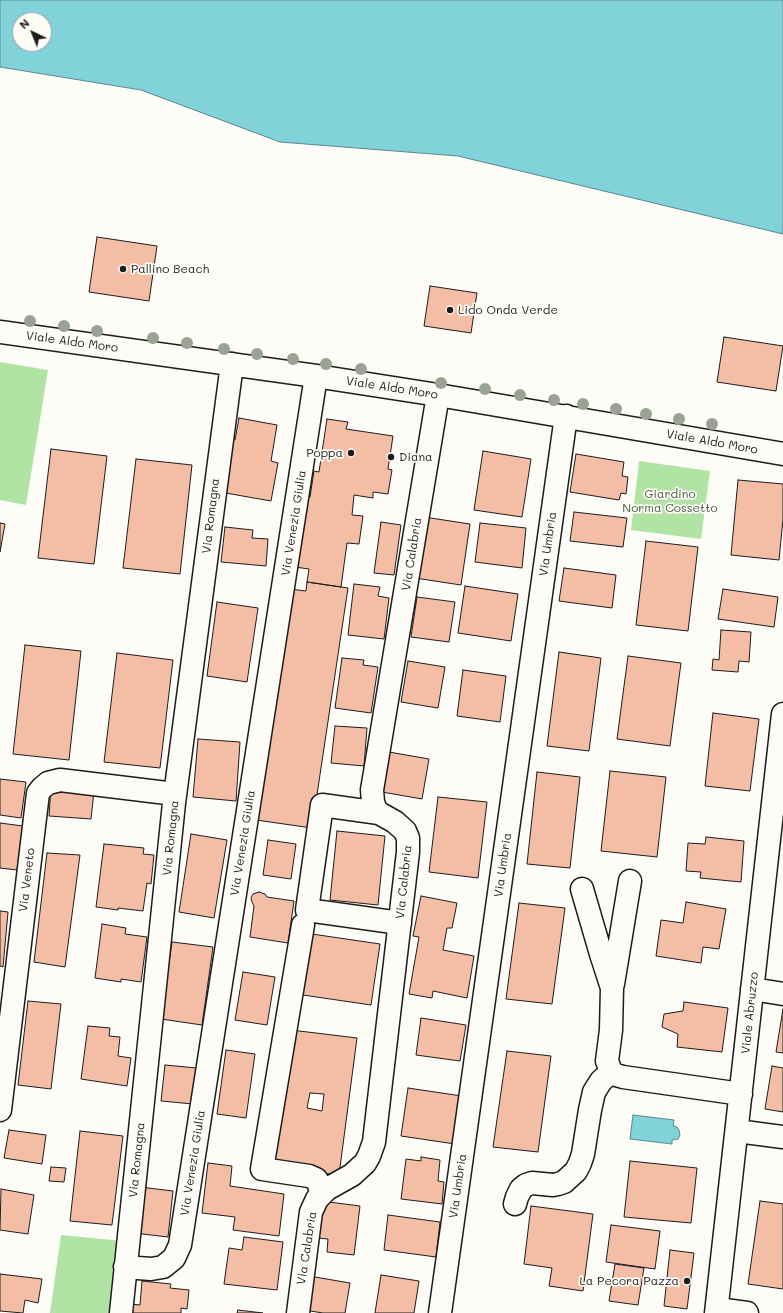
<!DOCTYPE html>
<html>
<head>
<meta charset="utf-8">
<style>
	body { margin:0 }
	#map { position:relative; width:783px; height:1313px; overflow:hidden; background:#fdfcf7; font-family:Mali,sans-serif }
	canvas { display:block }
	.north { position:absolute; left:12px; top:12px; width:40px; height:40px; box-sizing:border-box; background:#fdfcf7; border:1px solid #a3a29f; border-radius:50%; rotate:317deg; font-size:11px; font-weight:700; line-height:16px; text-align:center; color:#1c1c1c }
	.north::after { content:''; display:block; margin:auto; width:14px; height:18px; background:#1c1c1c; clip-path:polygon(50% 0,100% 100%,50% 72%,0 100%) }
</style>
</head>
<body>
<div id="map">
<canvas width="783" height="1313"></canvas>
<div class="north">N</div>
</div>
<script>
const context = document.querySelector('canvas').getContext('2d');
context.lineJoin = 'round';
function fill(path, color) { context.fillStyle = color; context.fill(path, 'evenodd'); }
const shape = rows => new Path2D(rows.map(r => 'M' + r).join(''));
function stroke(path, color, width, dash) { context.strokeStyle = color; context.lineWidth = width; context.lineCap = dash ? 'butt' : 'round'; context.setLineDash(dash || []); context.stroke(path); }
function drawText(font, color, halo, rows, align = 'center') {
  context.font = font + ' Mali,sans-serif'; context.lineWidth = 3.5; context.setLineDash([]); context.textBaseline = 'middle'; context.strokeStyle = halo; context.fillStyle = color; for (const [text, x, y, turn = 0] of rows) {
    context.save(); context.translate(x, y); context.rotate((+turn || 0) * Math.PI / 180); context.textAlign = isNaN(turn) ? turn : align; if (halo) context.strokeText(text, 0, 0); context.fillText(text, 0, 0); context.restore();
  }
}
fill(shape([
	[0,362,48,370,26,505,0,500],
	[639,461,710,471,701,539,631,530],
	[61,1235,123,1241,115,1313,50,1313]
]), '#b1e3a4');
const water = shape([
	[0,0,783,0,783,234,458,156,280,142,141,90,0,67,0,0],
	[20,20,44,20,44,44,20,44,20,20],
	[633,1115,674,1120,673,1126,677,1127,679,1130,680,1135,678,1139,672,1140,672,1144,630,1139,633,1115]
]);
fill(water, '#81d2d9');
stroke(water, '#59898d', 1);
const building = shape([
	[97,237,157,246,149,301,89,292,97,237],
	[430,286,477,293,471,333,424,326,430,286],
	[724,337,783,346,776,391,717,382,724,337],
	[239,418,277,425,271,461,278,463,271,501,220,492,230,439,235,440,239,418],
	[327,419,348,422,346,429,393,436,388,469,392,470,388,494,373,492,373,498,354,495,352,515,363,516,359,544,347,543,341,587,307,582,309,569,288,566,305,497,310,497,314,471,319,472,327,419],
	[51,449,107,456,94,564,38,558,51,449],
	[483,451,531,459,522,517,474,510,483,451],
	[576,454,624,462,622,476,628,477,626,494,621,493,619,500,570,492,576,454],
	[136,459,192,465,180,574,123,568,136,459],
	[738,480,783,484,783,519,779,560,731,555,738,480],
	[574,512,627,518,623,547,570,541,574,512],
	[424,517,470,524,461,585,415,578,424,517],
	[381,522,401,525,394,575,374,573,381,522],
	[0,523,5,524,0,552,0,523],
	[480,523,526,528,522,568,475,562,480,523],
	[225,527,253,530,252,538,268,539,266,566,221,562,225,527],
	[646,541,698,547,688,631,636,625,646,541],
	[564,568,616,575,612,608,559,601,564,568],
	[307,582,348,588,312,828,256,820,290,589,306,591,307,582],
	[354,584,380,587,378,596,389,598,384,639,348,635,354,584],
	[465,586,518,594,511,641,458,633,465,586],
	[723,589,778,597,774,627,718,619,723,589],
	[417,597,455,602,449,642,411,637,417,597],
	[217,602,258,608,247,682,207,676,217,602],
	[721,630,751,632,749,662,739,661,738,672,712,670,713,659,719,660,721,630],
	[25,645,81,651,69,760,13,754,25,645],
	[559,652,601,658,589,751,547,746,559,652],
	[117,653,173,660,160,768,104,762,117,653],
	[628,656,681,663,670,746,617,739,628,656],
	[342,658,364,660,363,665,378,667,371,713,335,708,342,658],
	[408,661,445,667,438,708,401,702,408,661],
	[463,670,506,676,500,722,457,716,463,670],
	[713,713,759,719,750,791,705,786,713,713],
	[335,726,367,728,364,766,331,763,335,726],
	[198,739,240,742,236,801,193,797,198,739],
	[389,752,429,759,422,799,382,792,389,752],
	[610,771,666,777,657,857,601,851,610,771],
	[537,772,580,777,570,868,527,864,537,772],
	[0,779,26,782,21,818,0,815,0,779],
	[51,787,94,791,91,819,49,816,51,787],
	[438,797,487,802,478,878,429,872,438,797],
	[0,823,23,826,17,870,0,868,0,823],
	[337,831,385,836,378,905,330,900,337,831],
	[191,834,227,840,214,918,179,912,191,834],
	[706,837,744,841,741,882,700,878,701,872,686,871,688,843,705,844,706,837],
	[268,840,296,844,291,879,263,875,268,840],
	[104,844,144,848,143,854,154,855,151,884,147,883,143,911,118,908,118,910,96,907,104,844],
	[47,853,80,855,65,967,34,962,47,853],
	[259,892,265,894,267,897,294,901,288,943,250,937,254,906,252,902,251,898,253,894,259,892],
	[421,896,457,903,452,928,447,928,443,950,474,956,467,998,433,991,432,998,409,994,419,937,413,936,421,896],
	[686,902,726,909,719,949,703,947,701,963,656,956,661,920,683,923,686,902],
	[519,903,565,908,552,1004,506,999,519,903],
	[0,911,8,912,3,967,0,966,0,911],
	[102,924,126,928,125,934,147,937,141,982,121,979,121,982,95,978,102,924],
	[312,934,380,944,371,1005,303,995,312,934],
	[172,942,213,947,202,1025,161,1019,172,942],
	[243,972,275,977,267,1025,235,1020,243,972],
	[28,1001,61,1004,51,1089,18,1085,28,1001],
	[684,1002,728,1008,722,1052,677,1047,678,1034,662,1027,664,1014,683,1011,684,1002],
	[783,1009,783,1053,776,1052,783,1009],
	[421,1018,466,1025,460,1061,416,1055,421,1018],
	[88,1026,110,1028,109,1036,120,1037,118,1056,131,1058,127,1086,81,1079,88,1026],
	[291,1030,357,1038,339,1175,273,1167,291,1030],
	[310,1093,324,1094,322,1111,307,1108,310,1093],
	[226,1050,255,1054,246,1118,217,1114,226,1050],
	[507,1051,551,1056,538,1152,493,1147,507,1051],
	[165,1065,197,1068,193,1104,161,1101,165,1065],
	[772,1066,783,1068,783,1112,765,1109,772,1066],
	[408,1088,462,1096,455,1144,401,1136,408,1088],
	[9,1130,46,1135,42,1164,4,1158,9,1130],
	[80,1131,123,1136,112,1225,70,1221,80,1131],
	[421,1157,440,1160,438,1181,444,1182,442,1204,401,1199,406,1159,421,1161,421,1157],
	[630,1161,697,1168,691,1223,624,1217,630,1161],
	[208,1163,232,1166,230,1186,284,1194,279,1236,233,1230,235,1217,202,1213,208,1163],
	[51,1167,66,1168,64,1182,49,1181,51,1167],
	[140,1187,173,1191,168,1237,134,1233,140,1187],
	[1,1189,34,1195,28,1234,0,1230,1,1189],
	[321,1201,360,1206,354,1255,327,1252,328,1239,317,1238,321,1201],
	[760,1201,783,1204,783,1289,748,1284,760,1201],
	[531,1206,593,1214,583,1291,549,1286,552,1268,524,1264,531,1206],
	[388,1215,440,1222,436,1257,384,1250,388,1215],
	[611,1225,660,1231,655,1269,606,1262,611,1225],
	[244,1237,283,1242,277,1290,224,1284,229,1248,242,1250,244,1237],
	[670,1250,694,1253,687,1309,664,1306,670,1250],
	[615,1264,644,1268,638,1305,609,1301,615,1264],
	[0,1274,42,1279,38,1303,25,1300,23,1313,0,1311,0,1274],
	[381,1275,419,1281,414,1313,375,1313,381,1275],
	[309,1276,350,1283,345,1313,323,1313,304,1310,309,1276],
	[142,1281,171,1284,170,1288,189,1290,187,1309,181,1308,181,1313,129,1313,130,1304,140,1305,142,1281],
	[238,1310,263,1313,237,1313,238,1310]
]);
fill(building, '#f4bea6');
stroke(building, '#1c1c1c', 1);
const minor = shape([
	[0,332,316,376,438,395,783,454],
	[379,813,322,805,307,910,400,923],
	[582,889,601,954,612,988,611,1030,607,1061,611,1072,616,1075,623,1077,741,1094],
	[303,925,262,1169,309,1176,316,1179,319,1184,321,1194],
	[613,984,630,881],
	[752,989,783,994],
	[0,1110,38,793,42,788,48,783,60,780,175,794],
	[737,1131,783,1137],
	[515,1204,517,1197,521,1189,526,1185,532,1183,553,1185,558,1184,564,1182,576,1171,580,1163,583,1154,590,1110,594,1092,601,1081,611,1072],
	[125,1267,151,1269,163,1267,174,1258,180,1245,316,376],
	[717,1309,747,1313],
	[121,1313,174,803,232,364],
	[298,1313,311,1212,317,1199,327,1189,352,1175,365,1163,369,1156,374,1142,408,852,408,838,405,831,395,822,379,813,375,808,373,802,372,790,438,395],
	[440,1313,566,416],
	[716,1313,783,714]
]);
stroke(minor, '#1c1c1c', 25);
stroke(minor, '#fdfcf7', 22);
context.fillStyle = '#9aa295';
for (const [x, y] of [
	[30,321],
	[64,326],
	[97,331],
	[153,338],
	[187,343],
	[224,349],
	[257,354],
	[293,359],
	[326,364],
	[361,369],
	[441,383],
	[485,389],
	[520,395],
	[554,400],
	[583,404],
	[616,409],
	[646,414],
	[679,419],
	[712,424]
]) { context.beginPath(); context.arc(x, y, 6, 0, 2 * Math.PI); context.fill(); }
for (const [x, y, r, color] of [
	[123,269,4,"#1c1c1c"],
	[450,310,4,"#1c1c1c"],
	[351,453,4,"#1c1c1c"],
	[391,457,4,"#1c1c1c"],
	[687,1281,4,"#1c1c1c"]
]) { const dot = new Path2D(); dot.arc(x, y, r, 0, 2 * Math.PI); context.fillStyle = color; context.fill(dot); stroke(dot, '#fdfcf7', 1.5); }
drawText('12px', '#1c1c1c', '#fdfcf7', [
	["Pallino Beach",131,269],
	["Lido Onda Verde",458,310],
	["Poppa",343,453,"right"],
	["Diana",399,457],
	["La Pecora Pazza",679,1281,"right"]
], 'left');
drawText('12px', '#1c1c1c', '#fdfcf7', [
	["Viale Aldo Moro",72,342,8],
	["Viale Aldo Moro",392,388,9],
	["Viale Aldo Moro",712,442,10],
	["Via Romagna",211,516,-83],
	["Via Venezia Giulia",294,523,-81],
	["Via Umbria",548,544,-82],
	["Via Calabria",412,554,-81],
	["Via Romagna",171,838,-84],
	["Via Venezia Giulia",243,843,-81],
	["Via Umbria",503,865,-82],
	["Via Veneto",27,880,-83],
	["Via Calabria",404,882,-84],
	["Viale Abruzzo",750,1013,-84],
	["Via Romagna",137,1160,-84],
	["Via Venezia Giulia",193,1163,-81],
	["Via Umbria",458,1186,-82],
	["Via Calabria",307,1248,-81]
]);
drawText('12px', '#495845', '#fdfcf7', [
	["Giardino",670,494],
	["Norma Cossetto",670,508]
]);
</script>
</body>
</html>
